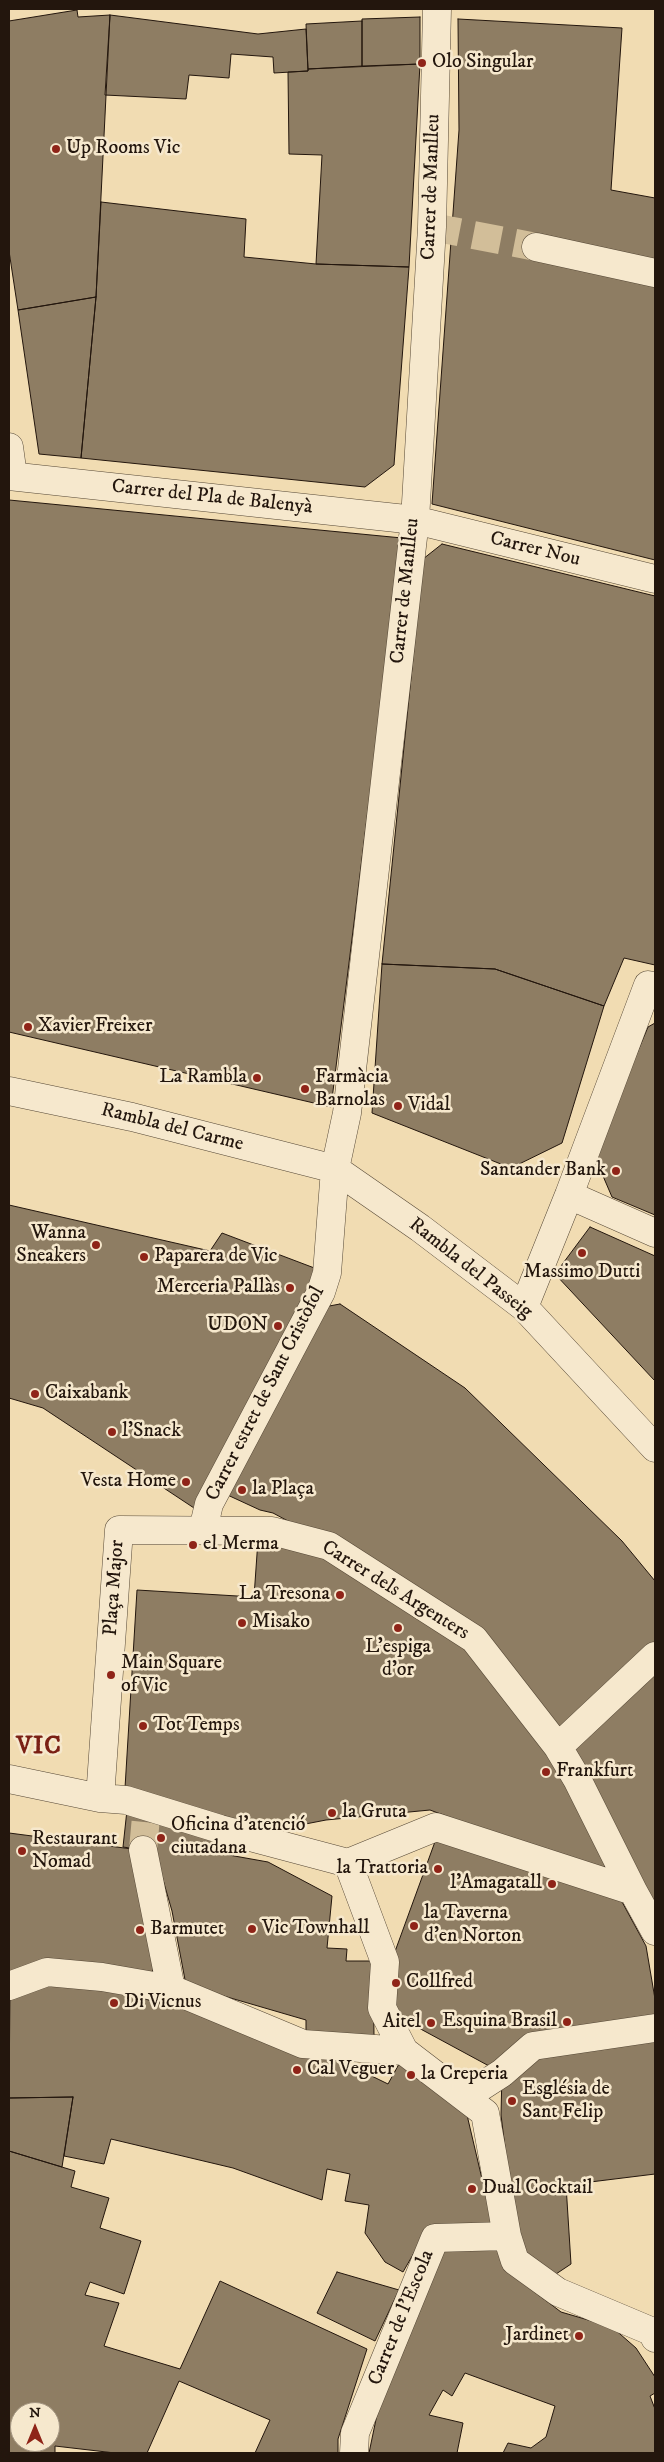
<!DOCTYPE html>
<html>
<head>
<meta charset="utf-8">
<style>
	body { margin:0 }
	#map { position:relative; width:664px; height:2462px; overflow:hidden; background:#f1dcb2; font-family:"IM FELL DW Pica",serif }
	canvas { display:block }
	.frame { position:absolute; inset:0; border:10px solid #23160d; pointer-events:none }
	.north { position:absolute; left:10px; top:2402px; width:50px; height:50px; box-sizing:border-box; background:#f6e8cd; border:1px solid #a29480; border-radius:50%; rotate:0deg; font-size:14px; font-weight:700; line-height:20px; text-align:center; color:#23160d }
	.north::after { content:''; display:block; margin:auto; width:18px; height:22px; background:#8f2418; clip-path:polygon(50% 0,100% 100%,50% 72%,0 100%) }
</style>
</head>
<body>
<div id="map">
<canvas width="664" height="2462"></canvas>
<div class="frame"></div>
<div class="north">N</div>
</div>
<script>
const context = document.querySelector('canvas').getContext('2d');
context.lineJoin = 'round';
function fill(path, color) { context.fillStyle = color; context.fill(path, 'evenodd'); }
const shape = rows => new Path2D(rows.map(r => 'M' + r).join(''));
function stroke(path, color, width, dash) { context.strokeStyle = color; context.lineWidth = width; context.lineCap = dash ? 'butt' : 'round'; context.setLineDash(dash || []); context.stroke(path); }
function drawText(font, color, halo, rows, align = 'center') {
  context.font = font + ' "IM FELL DW Pica",serif'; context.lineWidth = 5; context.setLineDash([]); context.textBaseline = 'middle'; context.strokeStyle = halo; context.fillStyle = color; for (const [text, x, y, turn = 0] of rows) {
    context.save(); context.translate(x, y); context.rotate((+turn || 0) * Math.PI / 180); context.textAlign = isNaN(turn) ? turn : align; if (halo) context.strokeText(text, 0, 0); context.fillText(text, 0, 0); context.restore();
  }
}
const building = shape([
	[77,10,78,17,110,15,96,297,18,310,9,251,9,21,77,10],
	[110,15,258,34,306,29,308,71,274,73,273,57,231,54,229,78,189,75,186,99,105,95,110,15],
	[420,17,420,64,362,66,362,19,420,17],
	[458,19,622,28,611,190,655,198,655,260,536,235,530,259,655,286,655,560,432,504,459,130,458,19],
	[362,21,362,66,308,69,306,24,362,21],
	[420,64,409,267,316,264,322,155,289,154,288,72,308,71,308,69,420,64],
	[101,202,246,219,244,257,316,264,409,267,394,465,365,487,81,458,96,297,101,202],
	[96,297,81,458,39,454,18,310,96,297],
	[9,500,402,538,331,1107,9,1032,9,500],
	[442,544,655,596,655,965,624,958,604,1006,495,969,382,964,423,559,442,544],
	[382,964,495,969,604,1006,562,1143,511,1168,372,1113,382,964],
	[655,1023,655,1215,612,1197,594,1155,648,1027,655,1023],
	[9,1205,210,1251,222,1233,317,1269,204,1509,194,1508,43,1408,9,1398,9,1205],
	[590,1227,655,1256,655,1381,555,1274,590,1227],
	[340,1304,465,1388,622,1541,655,1581,655,1649,557,1734,501,1658,372,1566,273,1513,260,1510,221,1492,324,1307,340,1304],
	[258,1540,317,1550,469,1648,530,1717,547,1755,609,1861,599,1873,430,1810,326,1820,259,1833,125,1788,137,1590,254,1597,258,1540],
	[655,1670,655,1905,571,1748,655,1670],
	[127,1810,213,1836,212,1852,268,1862,332,1896,327,1948,347,1949,346,1961,373,1961,374,2036,306,2035,306,2020,186,1985,172,1911,155,1852,123,1847,127,1810],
	[9,1833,132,1849,142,1876,153,1970,151,1972,9,1974,9,1833],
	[436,1839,621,1900,646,1946,655,1999,655,2174,566,2185,571,2264,553,2276,517,2245,501,2115,502,2073,391,2013,393,1957,436,1839],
	[85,1983,224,2020,293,2049,341,2061,388,2084,399,2064,467,2115,494,2230,430,2225,403,2272,385,2262,365,2233,369,2205,345,2201,350,2174,327,2169,322,2200,233,2168,111,2139,104,2164,64,2156,73,2097,9,2098,10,1988,85,1983],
	[73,2097,62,2167,9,2151,9,2098,73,2097],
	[9,2151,75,2171,71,2187,109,2198,100,2228,141,2241,124,2294,90,2282,85,2295,119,2303,104,2346,180,2369,220,2281,367,2349,338,2439,338,2453,255,2453,270,2420,179,2381,147,2453,115,2453,55,2446,55,2453,9,2453,9,2151],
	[20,2412,50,2412,50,2442,20,2442,20,2412],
	[505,2245,503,2268,561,2312,612,2327,636,2348,655,2377,655,2393,650,2396,655,2409,655,2453,503,2453,508,2443,531,2448,546,2437,555,2406,465,2373,452,2396,443,2390,429,2415,463,2423,457,2453,369,2453,384,2381,443,2246,505,2245],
	[337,2272,399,2290,375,2341,317,2313,337,2272]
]);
fill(building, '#8e7d63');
stroke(building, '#23160d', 1);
stroke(shape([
	[432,227,536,247],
	[143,1850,147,1806]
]), '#d2be99', 28, [28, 14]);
const minor = shape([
	[536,247,655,273],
	[9,447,13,476],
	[9,476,415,520,655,579],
	[9,1091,132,1117,335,1169,420,1228,524,1307,655,1448],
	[569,1195,655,1233],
	[524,1307,569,1195,648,985,655,986],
	[203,1530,209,1504,321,1292,327,1273,335,1169,347,1113,415,520,432,227,437,9],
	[558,1747,655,1656],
	[9,1779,100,1798,126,1800,220,1829,348,1863,385,1962,382,2008,404,2051,485,2113,507,2236,515,2261,558,2292,653,2332,655,2338],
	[100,1798,119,1530,272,1531,329,1546,474,1639,558,1747,577,1779,633,1891,655,1931],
	[143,1850,171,1989],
	[348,1863,436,1827,633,1891],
	[9,1986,47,1972,102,1977,171,1989,303,2044,404,2051],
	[465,2097,502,2073,533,2046,655,2028],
	[354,2453,355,2433,435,2238,507,2236]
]);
stroke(minor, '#564836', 29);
stroke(minor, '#f6e8cd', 28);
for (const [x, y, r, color] of [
	[422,63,5,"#8f2418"],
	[56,149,5,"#8f2418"],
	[28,1027,5,"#8f2418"],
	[257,1078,5,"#8f2418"],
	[305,1089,5,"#8f2418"],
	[398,1106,5,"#8f2418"],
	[616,1171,5,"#8f2418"],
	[96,1245,5,"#8f2418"],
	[582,1253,5,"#8f2418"],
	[144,1257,5,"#8f2418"],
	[290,1288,5,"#8f2418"],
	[278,1326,5,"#8f2418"],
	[35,1394,5,"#8f2418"],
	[112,1432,5,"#8f2418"],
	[186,1482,5,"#8f2418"],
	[242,1490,5,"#8f2418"],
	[193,1545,5,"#8f2418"],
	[340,1595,5,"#8f2418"],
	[242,1623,5,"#8f2418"],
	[398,1628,5,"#8f2418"],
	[111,1675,5,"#8f2418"],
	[143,1726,5,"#8f2418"],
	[546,1772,5,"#8f2418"],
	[332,1813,5,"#8f2418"],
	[161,1838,5,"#8f2418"],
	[22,1851,5,"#8f2418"],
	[438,1869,5,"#8f2418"],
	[552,1884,5,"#8f2418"],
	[414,1926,5,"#8f2418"],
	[252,1929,5,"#8f2418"],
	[140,1930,5,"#8f2418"],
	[396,1983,5,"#8f2418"],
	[114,2003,5,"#8f2418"],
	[567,2022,5,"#8f2418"],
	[431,2023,5,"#8f2418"],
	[297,2070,5,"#8f2418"],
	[411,2075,5,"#8f2418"],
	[512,2101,5,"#8f2418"],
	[472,2189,5,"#8f2418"],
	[579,2336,5,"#8f2418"]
]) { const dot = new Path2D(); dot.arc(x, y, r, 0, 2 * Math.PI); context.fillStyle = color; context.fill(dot); stroke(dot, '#f6e8cd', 2); }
drawText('20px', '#23160d', '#f6e8cd', [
	["Olo Singular",432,63],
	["Up Rooms Vic",66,149],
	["Xavier Freixer",38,1027],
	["La Rambla",247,1078,"right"],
	["Farmàcia",315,1078],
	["Barnolas",315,1101],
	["Vidal",408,1106],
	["Santander Bank",606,1171,"right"],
	["Wanna",86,1234,"right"],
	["Sneakers",86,1257,"right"],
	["Paparera de Vic",154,1257],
	["Massimo Dutti",582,1273,"center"],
	["Merceria Pallàs",280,1288,"right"],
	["UDON",268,1326,"right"],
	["Caixabank",45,1394],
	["l'Snack",122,1432],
	["Vesta Home",176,1482,"right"],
	["la Plaça",252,1490],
	["el Merma",203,1545],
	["La Tresona",330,1595,"right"],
	["Misako",252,1623],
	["L'espiga",398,1648,"center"],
	["d'or",398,1671,"center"],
	["Main Square",121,1664],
	["of Vic",121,1687],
	["Tot Temps",153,1726],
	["Frankfurt",556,1772],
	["la Gruta",342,1813],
	["Oficina d'atenció",171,1826],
	["ciutadana",171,1849],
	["Restaurant",32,1840],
	["Nomad",32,1863],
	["la Trattoria",428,1869,"right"],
	["l'Amagatall",542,1884,"right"],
	["la Taverna",424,1914],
	["d'en Norton",424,1937],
	["Vic Townhall",262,1929],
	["Barmutet",150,1930],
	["Collfred",406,1983],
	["Di Vicnus",124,2003],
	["Esquina Brasil",557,2022,"right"],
	["Aitel",421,2023,"right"],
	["Cal Veguer",307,2070],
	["la Creperia",421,2075],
	["Església de",522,2090],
	["Sant Felip",522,2113],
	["Dual Cocktail",482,2189],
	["Jardinet",569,2336,"right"]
], 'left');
drawText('20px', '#23160d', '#f6e8cd', [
	["Carrer de Manlleu",432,187,-88],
	["Carrer del Pla de Balenyà",212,498,6],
	["Carrer Nou",535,550,14],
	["Carrer de Manlleu",406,591,-84],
	["Rambla del Carme",172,1128,14],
	["Rambla del Passeig",470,1269,38],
	["Carrer estret de Sant Cristòfol",266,1394,-63],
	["Plaça Major",115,1588,-86],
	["Carrer dels Argenters",395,1591,32],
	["Carrer de l'Escola",402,2318,-68]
]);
context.letterSpacing = '1px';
drawText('bold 25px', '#7a1f14', '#f6e8cd', [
	["VIC",39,1748]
]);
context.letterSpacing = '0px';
</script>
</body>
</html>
